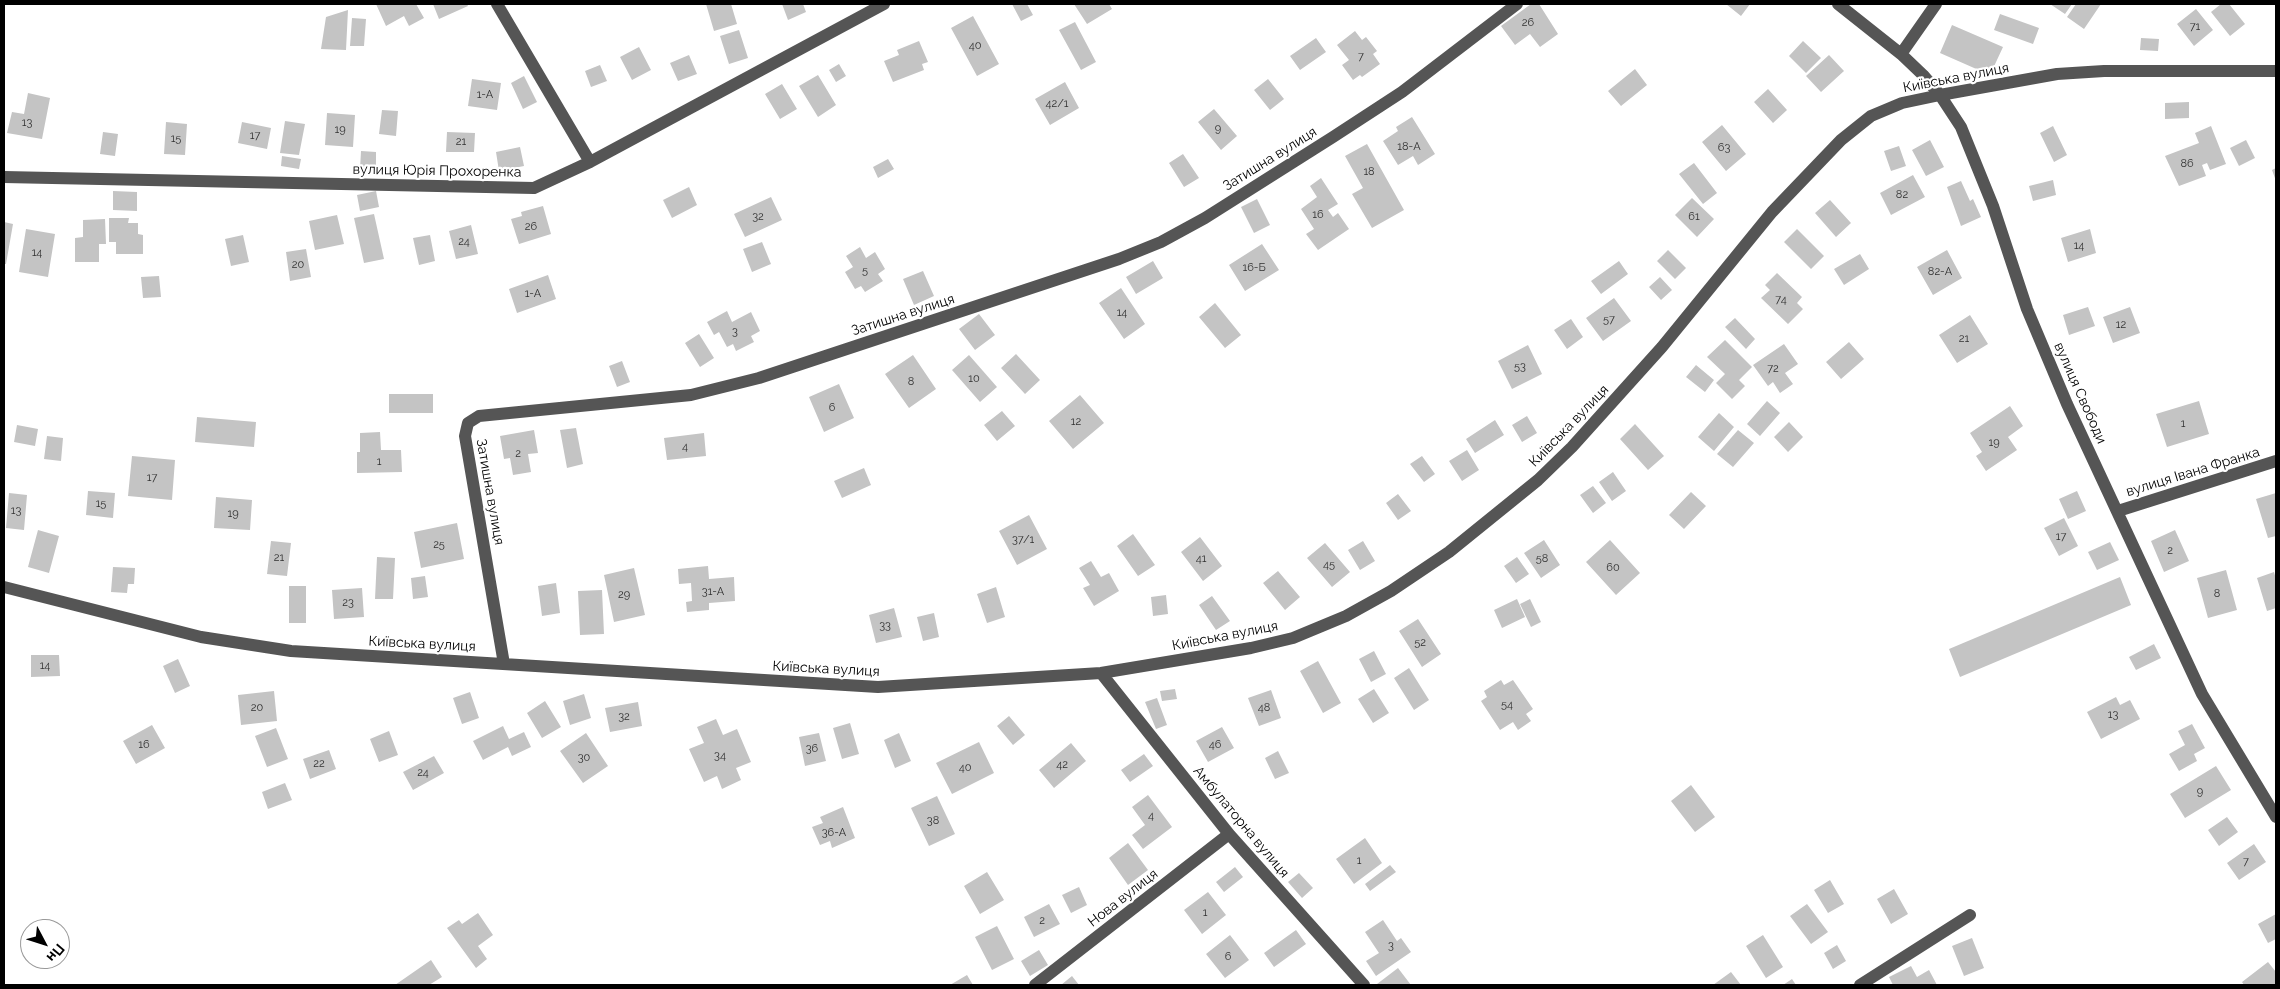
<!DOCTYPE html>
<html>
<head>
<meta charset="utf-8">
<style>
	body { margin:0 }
	#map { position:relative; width:2280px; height:989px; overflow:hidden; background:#fff; font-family:Raleway,sans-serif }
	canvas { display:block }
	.frame { position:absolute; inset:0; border:5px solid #000; pointer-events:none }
	.north { position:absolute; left:20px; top:919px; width:50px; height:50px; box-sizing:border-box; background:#fff; border:1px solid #999; border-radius:50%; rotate:130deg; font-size:14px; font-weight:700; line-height:20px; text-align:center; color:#000 }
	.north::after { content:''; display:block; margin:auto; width:18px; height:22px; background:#000; clip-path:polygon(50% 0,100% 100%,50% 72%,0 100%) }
</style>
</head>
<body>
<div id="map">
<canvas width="2280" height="989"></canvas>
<div class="frame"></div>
<div class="north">Пн</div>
</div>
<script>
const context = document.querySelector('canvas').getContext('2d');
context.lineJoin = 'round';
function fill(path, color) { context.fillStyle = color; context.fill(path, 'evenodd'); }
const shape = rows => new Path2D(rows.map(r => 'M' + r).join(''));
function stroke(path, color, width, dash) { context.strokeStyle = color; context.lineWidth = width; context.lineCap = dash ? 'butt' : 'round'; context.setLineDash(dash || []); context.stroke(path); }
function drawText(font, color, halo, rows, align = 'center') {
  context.font = font + ' Raleway,sans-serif'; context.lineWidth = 4.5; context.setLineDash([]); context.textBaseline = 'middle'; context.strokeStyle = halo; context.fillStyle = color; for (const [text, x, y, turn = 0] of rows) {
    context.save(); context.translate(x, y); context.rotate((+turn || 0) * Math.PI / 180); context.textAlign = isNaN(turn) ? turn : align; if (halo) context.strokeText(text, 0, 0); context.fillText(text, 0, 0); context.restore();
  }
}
fill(shape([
	[376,4,416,4,424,18,409,26,404,16,386,26],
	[433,4,467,4,468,6,439,19],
	[706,4,731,4,737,24,714,31],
	[782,4,803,4,806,12,788,20],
	[1012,4,1027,4,1033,15,1021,21],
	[1074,4,1109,4,1112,9,1087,24],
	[1531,4,1539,4,1558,34,1540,47,1530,34,1515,45,1501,26],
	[1726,4,1750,4,1741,16],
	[2050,4,2072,4,2065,14],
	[2076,4,2101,4,2084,29,2067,17],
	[2221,4,2229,4,2245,24,2230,36,2211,12],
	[2196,9,2213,30,2194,46,2177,24],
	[348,10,346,50,321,49,326,17],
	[2000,14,2039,28,2033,44,1994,30],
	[973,16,999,64,977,76,951,28],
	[352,18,366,19,364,46,350,46],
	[1075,22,1096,62,1081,70,1059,30],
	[1952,25,2003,47,1990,75,1940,53],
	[739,30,748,58,729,64,720,36],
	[1355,31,1362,40,1366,37,1377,51,1373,54,1380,64,1362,77,1360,75,1353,80,1342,65,1349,60,1337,45],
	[1316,38,1326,52,1300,70,1290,56],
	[2141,38,2159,39,2158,51,2140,50],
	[919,41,928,62,922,64,924,70,893,82,884,61,899,55,897,50],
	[1803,41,1821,58,1806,73,1789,56],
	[639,47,651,70,632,80,620,57],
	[689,55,697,74,678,81,670,63],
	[1829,55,1844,71,1821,92,1806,76],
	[839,64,846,76,836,82,829,70],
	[600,65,607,81,591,87,585,71],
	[1635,69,1647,85,1621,106,1608,91],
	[818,75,836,105,818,117,799,86],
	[524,76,537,102,523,109,511,83],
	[472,79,501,83,497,110,468,106],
	[1268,79,1284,99,1270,110,1254,90],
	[1065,82,1079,108,1050,125,1035,99],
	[782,84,797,109,780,119,765,94],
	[1768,89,1787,110,1773,123,1754,102],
	[28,93,50,98,42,139,7,133,12,112,24,114],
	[2189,102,2189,118,2165,119,2165,103],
	[1214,109,1237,136,1221,150,1198,122],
	[382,110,398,111,396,136,379,134],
	[327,113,355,115,353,147,325,145],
	[1412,117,1435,154,1418,165,1413,156,1398,165,1383,141,1398,131,1396,127],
	[285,121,305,124,299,155,280,153],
	[166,122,187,124,185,155,164,154],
	[242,122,271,128,267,149,238,143],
	[1722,125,1746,154,1726,171,1702,142],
	[2053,126,2067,155,2054,162,2040,133],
	[2211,126,2226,164,2210,170,2207,163,2202,165,2206,176,2179,186,2165,156,2199,143,2195,133],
	[103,132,118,134,115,156,100,154],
	[447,132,475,133,474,152,446,152],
	[1930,140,1944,167,1926,176,1912,150],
	[2246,140,2255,158,2239,166,2230,148],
	[1367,144,1404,210,1372,228,1352,194,1363,188,1345,156],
	[1899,146,1906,166,1891,171,1884,151],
	[520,147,524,166,499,171,496,152],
	[361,151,376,152,376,169,360,169],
	[1183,154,1199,178,1184,187,1169,163],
	[282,156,301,159,299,169,281,166],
	[888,159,894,169,878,178,873,167],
	[1694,163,1717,193,1703,204,1679,174],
	[2276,168,2276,181,2272,170],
	[1913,175,1925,197,1891,215,1880,193],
	[1321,178,1338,204,1328,210,1333,217,1338,213,1349,229,1318,250,1306,234,1314,229,1301,209,1317,197,1310,186],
	[2053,180,2056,195,2033,201,2029,186],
	[1961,181,1970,201,1973,199,1981,217,1961,226,1947,187],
	[689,187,697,205,672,218,663,200],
	[113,191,137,192,137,211,113,210],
	[376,191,379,207,360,211,357,195],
	[771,197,782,220,745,237,734,214],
	[1692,198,1714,219,1697,237,1675,215],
	[1257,199,1270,225,1254,233,1241,207],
	[1830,200,1851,223,1836,237,1815,213],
	[543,206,551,234,519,244,511,219,522,216,521,212],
	[374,214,384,259,364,263,354,218],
	[337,215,344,244,315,250,309,221],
	[109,218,129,218,128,223,138,223,138,234,143,235,143,254,116,254,116,242,109,242],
	[105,219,106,244,99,244,99,262,75,262,75,238,83,237,83,220],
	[4,222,13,224,6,264,4,264],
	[471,225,478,254,456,259,449,231],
	[26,229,55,234,48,277,19,272],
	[1797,229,1824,256,1811,269,1784,242],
	[2090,229,2096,253,2068,262,2061,238],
	[243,235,249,262,231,266,225,239],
	[430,235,435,261,419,265,413,238],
	[762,242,771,264,752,272,743,249],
	[1262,244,1279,270,1245,291,1229,265],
	[860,247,866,258,875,252,885,269,878,274,883,281,865,292,861,286,855,289,845,272,853,267,846,256],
	[306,249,311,277,290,281,286,252],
	[1668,250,1686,268,1675,279,1657,261],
	[1947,250,1962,278,1933,295,1917,267],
	[1860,254,1869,269,1844,285,1834,269],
	[1153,261,1163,278,1136,294,1126,277],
	[1619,261,1628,274,1601,294,1591,281],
	[923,271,934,296,914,305,903,279],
	[1777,273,1802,297,1797,303,1803,309,1788,324,1761,298,1770,290,1765,285],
	[548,275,556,299,517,313,509,289],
	[159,276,161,297,143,298,141,277],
	[1660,277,1672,290,1661,300,1649,287],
	[1121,288,1145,324,1124,339,1099,303],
	[1614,298,1631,321,1603,341,1586,318],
	[1215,303,1241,335,1225,348,1199,317],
	[2088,307,2095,326,2069,335,2063,315],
	[2130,307,2140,333,2113,343,2103,317],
	[727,311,732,322,751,312,760,331,751,336,754,342,736,351,733,344,727,347,719,332,714,335,707,322],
	[979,314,995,335,975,350,959,329],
	[1970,315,1988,344,1957,363,1939,335],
	[1735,318,1755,339,1746,349,1725,327],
	[1571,319,1583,337,1567,349,1554,330],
	[699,334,714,358,700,367,685,343],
	[1725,340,1752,367,1739,380,1745,386,1732,399,1716,383,1725,374,1707,357],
	[1849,342,1864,359,1841,379,1826,362],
	[1784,344,1798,364,1785,373,1793,384,1780,393,1773,382,1768,386,1753,365],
	[1528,345,1542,374,1512,389,1498,361],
	[1016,354,1040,380,1025,394,1001,368],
	[913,355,936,389,909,408,885,374],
	[969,355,997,387,980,402,952,370],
	[622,361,630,382,617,387,609,366],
	[1696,365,1714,380,1705,392,1686,377],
	[839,384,854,418,824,432,809,397],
	[389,394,433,394,433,413,389,413],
	[1080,395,1104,423,1073,449,1049,421],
	[1767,401,1780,413,1760,436,1747,424],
	[2199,401,2209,434,2167,447,2156,414],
	[2010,406,2023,426,2008,437,2017,450,1986,471,1976,456,1982,452,1970,433],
	[1002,411,1015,426,997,441,984,425],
	[1719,413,1734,427,1714,451,1698,437],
	[1527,416,1537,433,1522,442,1512,425],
	[197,417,256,422,254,447,195,442],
	[1495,420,1504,435,1475,453,1466,439],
	[1789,422,1803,437,1788,452,1774,437],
	[1635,424,1664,456,1648,470,1620,439],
	[17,425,38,429,35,446,14,442],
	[576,428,583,464,567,468,560,430],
	[534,430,538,453,528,454,531,472,513,475,510,458,504,459,500,436],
	[1738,430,1754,443,1733,467,1717,454],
	[380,432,381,450,401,450,402,472,357,473,357,452,360,452,360,433],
	[704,433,706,456,667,460,664,438],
	[47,436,63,438,61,461,44,459],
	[1467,450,1479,470,1462,481,1449,461],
	[132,456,175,460,172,500,128,496],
	[1422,456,1435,474,1424,482,1410,464],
	[864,468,871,485,842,498,834,481],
	[1613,472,1626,491,1612,501,1599,482],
	[1593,486,1606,503,1593,513,1580,495],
	[88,491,115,493,113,518,86,515],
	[2077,491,2086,511,2068,519,2059,499],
	[1691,492,1706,506,1684,529,1669,515],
	[9,493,27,495,24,530,6,528],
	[2276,493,2276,536,2268,538,2256,499],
	[1398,494,1411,511,1398,520,1386,503],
	[216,497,252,500,250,530,214,528],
	[1029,515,1047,549,1017,565,999,531],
	[2064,518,2078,546,2059,556,2044,528],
	[457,523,464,559,421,568,414,532],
	[38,530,59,536,49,573,28,567],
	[2175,530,2189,561,2164,572,2151,541],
	[1133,534,1155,565,1138,576,1117,546],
	[1200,537,1222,566,1203,581,1181,552],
	[1544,540,1560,565,1541,578,1524,553],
	[1610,540,1640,573,1616,595,1586,562],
	[271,541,291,543,287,576,267,574],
	[1363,541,1375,561,1360,570,1348,550],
	[2110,542,2119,560,2097,570,2088,552],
	[1325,543,1350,572,1332,587,1307,558],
	[377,557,395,558,393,599,375,599],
	[1517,557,1529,574,1516,583,1504,566],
	[1091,561,1101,577,1109,573,1119,591,1094,606,1083,588,1090,585,1079,568],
	[708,566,709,579,734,577,735,601,709,603,709,610,687,612,686,602,692,601,691,583,679,584,678,569],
	[113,567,135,568,134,584,128,584,127,593,111,592],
	[634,568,645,615,614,622,604,575],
	[2226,570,2237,610,2208,618,2197,578],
	[1278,571,1300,597,1285,610,1263,583],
	[2274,572,2276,579,2276,608,2267,611,2257,578],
	[425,576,428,597,413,599,411,578],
	[2120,577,2131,605,1960,677,1949,649],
	[556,583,560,613,542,616,538,586],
	[289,586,306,586,306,623,289,623],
	[996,587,1005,617,987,623,977,594],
	[362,588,364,617,334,619,332,590],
	[602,590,604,634,580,635,578,591],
	[1166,595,1168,614,1153,616,1151,597],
	[1212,596,1230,621,1216,630,1199,605],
	[1517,599,1525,617,1502,628,1494,610],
	[1530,599,1541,622,1531,627,1520,604],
	[894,608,902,637,876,643,869,615],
	[934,613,939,637,923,641,917,617],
	[1418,619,1441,654,1422,667,1399,631],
	[2154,644,2161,658,2136,670,2129,657],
	[1374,651,1386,674,1371,682,1359,659],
	[31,655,59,655,60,676,31,677],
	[178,659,190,686,175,693,163,666],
	[1318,661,1341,703,1323,713,1300,671],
	[1409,668,1429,700,1414,710,1394,678],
	[1501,680,1504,685,1513,680,1533,709,1526,714,1531,721,1518,730,1513,722,1500,730,1481,701,1487,697,1484,691],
	[1175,689,1177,699,1162,701,1160,691],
	[1374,689,1389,713,1373,723,1358,699],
	[1271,690,1281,718,1259,726,1248,698],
	[274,691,277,721,241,725,238,695],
	[470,692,479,718,462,724,453,698],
	[584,694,591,718,570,725,563,701],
	[2116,697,2120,705,2130,700,2140,719,2101,739,2087,712],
	[1157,698,1167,725,1156,729,1145,702],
	[545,701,561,727,542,738,527,713],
	[638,702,642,726,610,732,605,708],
	[1009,716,1025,735,1013,745,997,726],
	[716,719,723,735,737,729,751,762,736,768,741,780,722,789,717,776,704,782,689,749,704,743,697,727],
	[850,723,859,754,842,759,833,728],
	[2192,724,2205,748,2194,754,2197,761,2179,771,2169,754,2185,745,2178,731],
	[152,725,165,748,136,764,123,741],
	[503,726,509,739,524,732,531,747,512,756,508,747,483,760,473,741],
	[1222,727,1234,748,1208,762,1196,741],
	[276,728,288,759,267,767,255,736],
	[389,731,398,755,379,762,370,739],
	[586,733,608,766,583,783,560,751],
	[819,733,826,761,805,766,799,737],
	[899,733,911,761,895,768,884,740],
	[979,742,994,773,952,794,936,763],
	[1071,743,1086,761,1054,788,1039,770],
	[329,750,336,769,310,779,303,759],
	[1278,751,1289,773,1275,779,1265,758],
	[1144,754,1153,766,1130,782,1121,770],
	[434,756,444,773,413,790,403,772],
	[2216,766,2231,790,2185,818,2170,794],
	[285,783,292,800,268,809,262,792],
	[1691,785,1715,817,1695,832,1671,801],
	[1148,795,1172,827,1143,849,1132,835,1145,825,1132,807],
	[937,796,955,834,929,846,911,808],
	[843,807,855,838,832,848,830,841,820,845,812,827,823,823,820,817],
	[2227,817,2238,832,2219,846,2208,830],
	[1365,838,1382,863,1354,884,1336,859],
	[1128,843,1148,870,1128,885,1109,858],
	[2254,844,2266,862,2239,880,2227,863],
	[1390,865,1396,872,1370,891,1365,884],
	[1235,867,1243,877,1224,892,1216,882],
	[987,872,1004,900,980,914,964,886],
	[1299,873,1313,888,1302,898,1288,882],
	[1830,880,1844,904,1828,913,1814,890],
	[1079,887,1087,905,1071,913,1062,895],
	[1894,889,1908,914,1891,924,1877,899],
	[1208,892,1226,915,1202,934,1184,910],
	[1049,904,1060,924,1034,937,1024,917],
	[1807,904,1828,932,1811,944,1790,916],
	[478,913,493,935,478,946,487,959,476,968,447,928,459,920,462,924],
	[2276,914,2276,939,2268,943,2258,924],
	[1383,920,1397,941,1401,938,1411,952,1376,976,1366,961,1379,953,1365,932],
	[997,926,1014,959,992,970,975,937],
	[1296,930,1306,944,1274,967,1264,953],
	[1230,935,1249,960,1225,978,1206,954],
	[1763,935,1783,967,1766,978,1746,946],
	[1972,938,1984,968,1964,976,1952,946],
	[1837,945,1846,961,1833,969,1824,953],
	[1039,950,1048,965,1030,976,1021,961],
	[431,960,442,977,429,985,395,985],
	[2268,962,2276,972,2276,985,2244,985,2242,982],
	[1911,966,1917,977,1929,970,1937,985,1893,985,1889,977],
	[1398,968,1411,985,1378,985,1377,984],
	[1731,972,1741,985,1713,985],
	[967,975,973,985,950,985],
	[1072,976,1079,985,1061,985],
	[1792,979,1796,985,1783,985]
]), '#c4c4c4');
stroke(shape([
	[497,4,590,162],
	[1838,4,1901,54,1923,75,1940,95,1961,127,1993,206,2027,309,2067,404,2202,694,2276,817],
	[1901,54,1936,4],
	[4,177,534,188,590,162,884,4],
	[2118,511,2276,461],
	[4,587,201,637,291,651,878,687,1101,673,1251,648,1293,638,1346,616,1391,591,1449,552,1538,480,1572,447,1662,347,1772,212,1841,140,1871,116,1902,103,1940,95,2057,74,2104,71,2276,71],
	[504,664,465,436,468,423,479,416,691,395,759,378,1119,259,1161,242,1205,218,1333,137,1402,92,1517,4],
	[1101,673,1229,834,1364,985],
	[1035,985,1229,834],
	[1860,985,1970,915]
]), '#555', 12);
drawText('11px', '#313131', null, [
	["26",1528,23],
	["71",2195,27],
	["40",975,46],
	["7",1361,57],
	["1-А",485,95],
	["42/1",1057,104],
	["13",27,123],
	["9",1218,129],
	["19",340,130],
	["17",255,136],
	["15",176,139],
	["21",461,142],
	["18-А",1409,147],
	["63",1724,148],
	["86",2187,164],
	["18",1369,172],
	["82",1902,195],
	["16",1318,215],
	["32",758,217],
	["61",1694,217],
	["26",531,227],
	["24",464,242],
	["14",2079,246],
	["14",37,253],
	["20",298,265],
	["16-Б",1254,268],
	["5",865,271],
	["82-А",1940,272],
	["1-А",533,294],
	["74",1781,300],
	["14",1122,313],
	["57",1609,320],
	["12",2121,325],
	["3",735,332],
	["21",1964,339],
	["53",1520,367],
	["72",1773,369],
	["10",974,379],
	["8",911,382],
	["6",832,408],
	["12",1076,422],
	["1",2183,424],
	["19",1994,443],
	["4",685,447],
	["2",518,454],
	["1",379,462],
	["17",152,478],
	["15",101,504],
	["13",16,511],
	["19",233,514],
	["17",2061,537],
	["37/1",1023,540],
	["25",439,545],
	["2",2170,551],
	["21",279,558],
	["41",1201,559],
	["58",1542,559],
	["45",1329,565],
	["60",1613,568],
	["31-А",713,592],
	["8",2217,594],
	["29",624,595],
	["23",348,603],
	["33",885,626],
	["52",1420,643],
	["14",45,666],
	["54",1507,705],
	["20",257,708],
	["48",1264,708],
	["13",2113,715],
	["32",624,717],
	["16",144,745],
	["46",1215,745],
	["36",812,749],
	["34",720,756],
	["30",584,758],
	["22",319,764],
	["42",1062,765],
	["40",965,768],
	["24",423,773],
	["9",2200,792],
	["4",1151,816],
	["38",933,821],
	["36-А",834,833],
	["1",1359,861],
	["7",2246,862],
	["1",1205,913],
	["2",1042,921],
	["3",1391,946],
	["6",1228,957]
]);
drawText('14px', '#000', '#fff', [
	["Київська вулиця",1956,78,-11],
	["Затишна вулиця",1270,159,-32],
	["вулиця Юрія Прохоренка",437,171,1],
	["Затишна вулиця",903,315,-18],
	["вулиця Свободи",2080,393,66],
	["Київська вулиця",1569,426,-46],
	["вулиця Івана Франка",2193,472,-17],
	["Затишна вулиця",490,492,80],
	["Київська вулиця",1225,636,-11],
	["Київська вулиця",422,644,3],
	["Київська вулиця",826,669,3],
	["Амбулаторна вулиця",1241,822,50],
	["Нова вулиця",1123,898,-38]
]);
</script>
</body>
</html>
